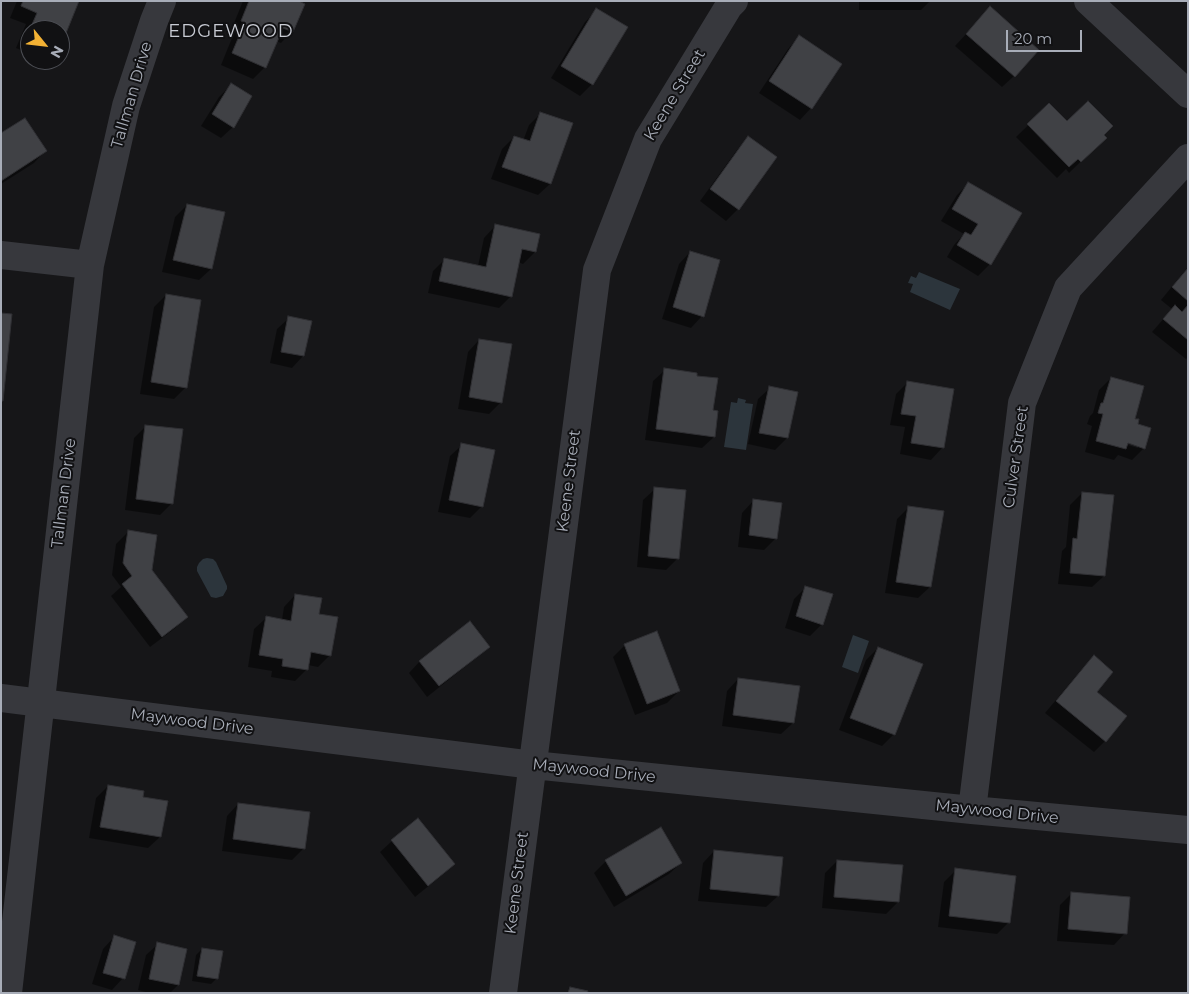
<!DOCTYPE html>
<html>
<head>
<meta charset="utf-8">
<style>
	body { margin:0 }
	#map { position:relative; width:1189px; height:994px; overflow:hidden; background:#161618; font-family:Montserrat,sans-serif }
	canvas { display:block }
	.frame { position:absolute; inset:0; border:2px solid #a8adb8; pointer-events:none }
	.north { position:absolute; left:20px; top:20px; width:50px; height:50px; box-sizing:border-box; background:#111113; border:1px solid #4d4f55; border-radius:50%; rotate:119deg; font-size:14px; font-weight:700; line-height:20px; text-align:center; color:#a8adb8 }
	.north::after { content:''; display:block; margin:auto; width:18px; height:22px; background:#f2b134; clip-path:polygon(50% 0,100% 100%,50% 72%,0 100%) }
	.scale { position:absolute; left:1006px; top:30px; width:76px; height:22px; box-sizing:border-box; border:2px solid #a8adb8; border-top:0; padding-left:6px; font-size:15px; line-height:18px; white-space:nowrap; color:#a8adb8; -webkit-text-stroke:4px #111113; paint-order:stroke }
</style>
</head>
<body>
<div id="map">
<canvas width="1189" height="994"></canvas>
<div class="frame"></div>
<div class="north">N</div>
<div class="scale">20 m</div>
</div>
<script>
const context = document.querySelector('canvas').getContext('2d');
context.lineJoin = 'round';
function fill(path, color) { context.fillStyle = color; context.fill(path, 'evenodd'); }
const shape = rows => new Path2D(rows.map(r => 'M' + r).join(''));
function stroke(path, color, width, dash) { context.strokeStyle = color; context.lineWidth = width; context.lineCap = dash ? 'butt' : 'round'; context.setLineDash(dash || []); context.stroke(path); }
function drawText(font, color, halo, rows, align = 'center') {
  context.font = font + ' Montserrat,sans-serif'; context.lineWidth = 4; context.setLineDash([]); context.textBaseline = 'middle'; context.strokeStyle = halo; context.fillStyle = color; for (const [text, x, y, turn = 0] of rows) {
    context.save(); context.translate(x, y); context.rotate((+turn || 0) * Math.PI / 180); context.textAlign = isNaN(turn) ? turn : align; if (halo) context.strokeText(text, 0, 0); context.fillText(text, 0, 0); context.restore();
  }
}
fill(shape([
	[919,272,960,289,950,310,910,292,913,284,908,283,911,276,916,278],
	[738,398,746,400,745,403,753,404,746,450,724,447,731,402,737,403],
	[207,558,213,559,216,562,227,586,227,589,223,596,216,598,211,597,197,571,197,567,199,563,203,559],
	[853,635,869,641,858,673,842,667]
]), '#2c353c');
fill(shape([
	[17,1,77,1,60,44,60,30,30,30,30,54,16,48,26,24,10,18],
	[243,1,296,1,292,31,281,43,276,41,265,67,253,79,221,65,234,33,230,33],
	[859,1,930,1,921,10,859,10],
	[990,8,1014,76,1002,87,955,46],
	[597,10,592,84,580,96,551,78,585,22],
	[799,37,811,108,800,120,759,93,788,49],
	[231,85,233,127,221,138,201,126,219,97],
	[1049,105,1067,123,1102,135,1105,138,1069,173,1066,169,1057,178,1016,137],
	[541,113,571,124,550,184,538,195,491,179,502,149,514,137,523,141,529,125],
	[1,135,45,151,34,163,1,184],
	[748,138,738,209,726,221,700,201,737,150],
	[969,183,1020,214,990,264,978,276,947,257,954,245,964,234,941,221,957,195],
	[187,205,211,269,199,280,162,272,175,217],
	[495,226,538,235,535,252,523,264,518,262,511,296,499,308,428,293,433,271,445,259,478,266,484,238],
	[690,252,702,316,691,328,662,319,679,264],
	[1188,267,1188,357,1186,359,1152,332,1172,309,1161,300],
	[166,295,185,388,174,399,140,394,154,307],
	[289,318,303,356,292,368,270,363,277,329],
	[479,340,501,402,489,414,458,409,468,352],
	[665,370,712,411,714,437,702,448,645,440,653,381],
	[1111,378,1136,425,1144,448,1132,460,1118,455,1114,460,1085,452,1092,426,1087,424,1090,416,1093,413,1099,390],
	[1122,440,1138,445,1138,448,1121,443],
	[908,382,953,390,942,448,931,460,900,454,905,427,890,425,896,394],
	[770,388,787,438,775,450,748,444,758,399],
	[146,426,172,503,160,515,125,510,134,438],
	[462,445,482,506,470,518,438,512,450,456],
	[655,489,678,558,666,570,637,567,643,500],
	[1082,493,1104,576,1092,587,1058,584,1062,551,1066,547,1070,505],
	[753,501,776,538,764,550,738,547,742,513],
	[909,507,930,587,918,598,885,593,897,519],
	[128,532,150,570,186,617,174,629,150,647,111,596,121,587,112,575,116,544],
	[806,587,822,624,810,636,785,628,794,599],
	[295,595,318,615,330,655,318,667,308,665,307,669,295,681,271,677,272,671,248,667,254,629,266,618,282,620,284,607],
	[625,645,679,691,667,703,635,715,613,657],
	[488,647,476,658,427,697,409,673,420,661],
	[878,648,894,734,882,746,839,730,866,660],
	[1094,657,1095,692,1105,741,1094,752,1045,713,1082,669],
	[738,679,793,723,781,734,722,726,727,691],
	[108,786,141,798,160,837,148,848,89,838,96,798],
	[238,804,304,848,292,860,222,851,227,816],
	[392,841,453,864,441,876,415,897,380,852],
	[714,851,778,896,766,907,698,901,703,863],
	[606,861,681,863,669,874,614,907,594,873],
	[837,861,898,902,886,914,822,908,825,873],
	[956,870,1008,923,997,934,938,927,944,882],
	[1072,893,1125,933,1114,945,1057,941,1060,905],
	[114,937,123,978,112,990,92,984,103,949],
	[158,944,186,950,178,985,170,993,149,993,138,990,146,955],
	[202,949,217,978,211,984,192,981,196,955]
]), '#0007');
const building = shape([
	[23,1,79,1,60,48,60,30,30,30,30,37,27,36,37,13,21,6,23,1],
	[249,1,299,1,305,4,293,32,283,28,266,68,232,53,245,22,241,21,249,1],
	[990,6,1039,50,1015,77,966,34,990,6],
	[596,8,628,27,593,85,561,66,596,8],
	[799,35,842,64,812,109,769,81,799,35],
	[231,83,252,96,234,128,212,114,231,83],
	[1088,101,1113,126,1104,135,1107,138,1081,162,1078,159,1069,167,1027,124,1049,103,1067,121,1088,101],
	[540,112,573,123,551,184,502,167,514,136,530,141,540,112],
	[25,118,47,151,1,181,1,133,25,118],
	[748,136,777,157,739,210,710,189,748,136],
	[968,182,1022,213,991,265,957,245,965,232,971,235,978,224,952,209,968,182],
	[187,204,225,212,212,269,173,260,187,204],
	[495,224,540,234,536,252,522,249,512,297,439,281,444,258,486,267,495,224],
	[690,251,720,260,704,317,673,307,690,251],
	[1188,268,1188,301,1172,287,1188,268],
	[166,294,201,300,187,388,151,382,166,294],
	[1175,305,1182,312,1188,305,1188,340,1163,319,1175,305],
	[1,313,12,314,3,401,1,401,1,313],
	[288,316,312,321,304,356,281,352,288,316],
	[479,339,512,344,502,403,469,397,479,339],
	[664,368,697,373,697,376,718,378,713,410,718,411,715,437,656,429,664,368],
	[1111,377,1144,386,1135,419,1139,419,1138,424,1151,428,1145,449,1128,443,1126,449,1096,441,1103,414,1098,413,1101,403,1103,403,1111,377],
	[907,381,954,389,944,448,911,443,916,416,901,414,907,381],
	[769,386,798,392,788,438,759,433,769,386],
	[145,425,183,429,173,504,136,499,145,425],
	[461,443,495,450,483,507,449,500,461,443],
	[654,487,686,490,679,559,648,556,654,487],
	[1082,492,1114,495,1105,576,1070,573,1073,538,1077,539,1082,492],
	[753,499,782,503,777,539,749,535,753,499],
	[908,506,944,511,931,587,896,582,908,506],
	[128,530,157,535,152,570,188,617,162,637,122,584,132,576,123,563,128,530],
	[805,586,833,594,823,625,796,616,805,586],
	[295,594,322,598,319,614,338,617,331,656,311,652,308,670,282,666,283,659,259,655,266,616,291,621,295,594],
	[470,621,490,647,439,686,419,661,470,621],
	[657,631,680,691,647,704,624,644,657,631],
	[878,647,923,664,895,735,850,718,878,647],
	[1094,655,1113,672,1097,692,1127,716,1106,742,1056,701,1094,655],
	[738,678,800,686,794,723,733,715,738,678],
	[108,785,144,791,143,797,168,801,161,837,100,827,108,785],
	[238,803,310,812,305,849,233,839,238,803],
	[418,818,455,864,428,886,391,840,418,818],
	[661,827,682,863,626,896,605,860,661,827],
	[714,850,783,857,779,896,710,889,714,850],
	[837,860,903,865,899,902,834,897,837,860],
	[955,868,1016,876,1010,923,949,916,955,868],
	[1071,892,1130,897,1127,934,1068,929,1071,892],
	[114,935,136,942,125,979,103,973,114,935],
	[157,942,187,949,179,985,149,979,157,942],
	[202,948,223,951,218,979,197,976,202,948],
	[570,987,588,991,587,993,568,993,570,987]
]);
fill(building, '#404145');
stroke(building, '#303034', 1);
stroke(shape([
	[1088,1,1188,94],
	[1,255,90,265],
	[1,698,533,765,972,810,1188,830],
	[972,810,1022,403,1068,288,1188,158],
	[8,993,90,265,126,106,154,21,162,1],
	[503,993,597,270,648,139,729,6,734,1]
]), '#37383d', 28);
drawText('16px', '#a8adb8', '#111113', [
	["Tallman Drive",132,95,-74],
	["Keene Street",675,95,-59],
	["Culver Street",1016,457,-82],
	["Keene Street",569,481,-83],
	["Tallman Drive",64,493,-83],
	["Maywood Drive",192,722,7],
	["Maywood Drive",594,771,6],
	["Maywood Drive",997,812,6],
	["Keene Street",517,883,-83]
]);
context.letterSpacing = '1px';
drawText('18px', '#c9ccd4', '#111113', [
	["EDGEWOOD",231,32]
]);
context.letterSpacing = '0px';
</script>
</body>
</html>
